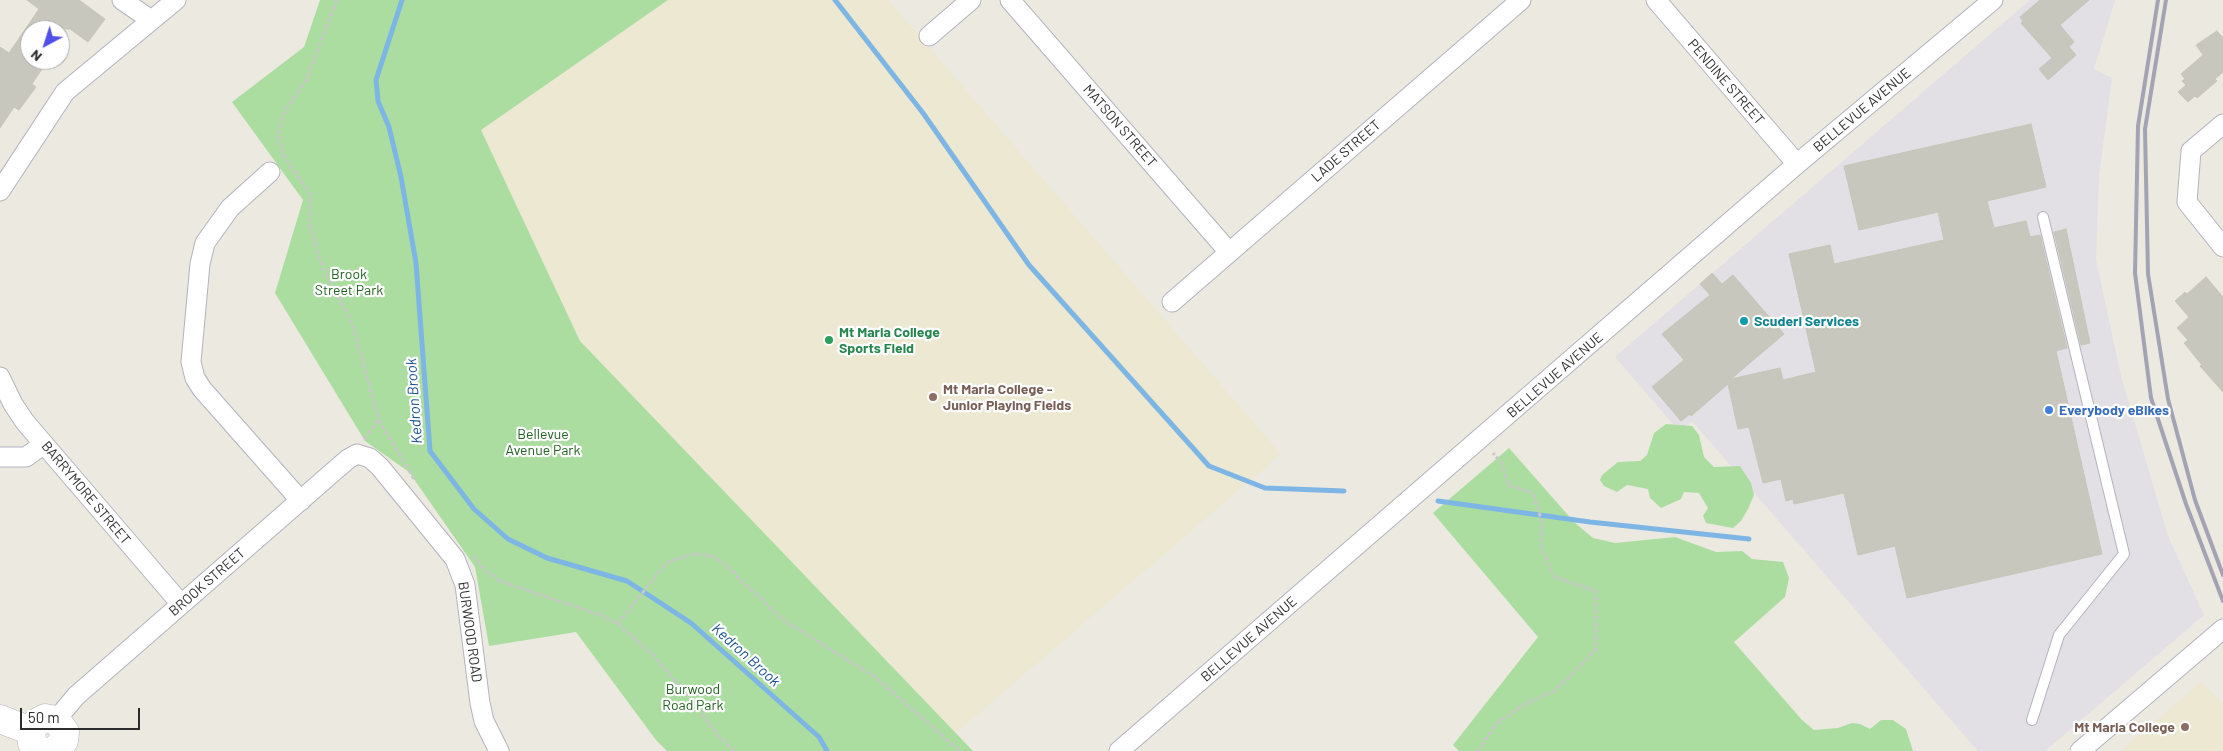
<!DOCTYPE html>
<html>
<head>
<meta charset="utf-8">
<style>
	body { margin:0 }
	#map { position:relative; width:2223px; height:751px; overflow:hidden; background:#ece9e0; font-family:Barlow,sans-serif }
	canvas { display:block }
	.north { position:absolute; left:20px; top:20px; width:50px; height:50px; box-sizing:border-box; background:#fff; border:1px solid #ababab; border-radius:50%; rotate:220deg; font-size:14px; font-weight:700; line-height:20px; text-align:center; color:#2c2c2c }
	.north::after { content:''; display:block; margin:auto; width:18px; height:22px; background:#4f4fea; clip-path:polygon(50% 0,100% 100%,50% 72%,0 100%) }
	.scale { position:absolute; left:20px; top:708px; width:120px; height:22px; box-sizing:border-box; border:2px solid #2c2c2c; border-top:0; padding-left:6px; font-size:15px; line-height:18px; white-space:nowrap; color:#2c2c2c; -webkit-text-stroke:4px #fff; paint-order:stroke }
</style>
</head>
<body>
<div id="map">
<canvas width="2223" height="751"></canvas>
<div class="north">N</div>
<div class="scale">50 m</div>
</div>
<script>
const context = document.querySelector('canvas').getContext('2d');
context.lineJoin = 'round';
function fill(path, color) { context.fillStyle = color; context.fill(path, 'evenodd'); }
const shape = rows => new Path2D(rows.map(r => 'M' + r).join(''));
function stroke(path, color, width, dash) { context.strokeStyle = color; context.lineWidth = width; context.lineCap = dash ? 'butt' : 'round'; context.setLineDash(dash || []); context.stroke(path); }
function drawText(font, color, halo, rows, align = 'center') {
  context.font = font + ' Barlow,sans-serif'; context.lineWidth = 4.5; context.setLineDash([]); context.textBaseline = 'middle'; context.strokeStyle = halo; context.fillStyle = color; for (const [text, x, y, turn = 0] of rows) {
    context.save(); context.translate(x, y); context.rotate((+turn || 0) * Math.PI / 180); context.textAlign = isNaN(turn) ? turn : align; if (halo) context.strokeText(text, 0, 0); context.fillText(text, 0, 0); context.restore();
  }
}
fill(shape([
	[2030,0,2115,0,2094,69,2112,78,2099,175,2096,260,2121,376,2168,536,2204,615,2045,751,1978,751,1692,421,1679,431,1615,357]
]), '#e2dfe5');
fill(shape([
	[668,0,888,0,1281,454,956,733,580,341,481,130],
	[2201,682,2223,704,2223,751,2120,751]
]), '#ece8d1');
fill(shape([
	[320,0,668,0,481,130,580,341,973,751,667,751,656,740,576,632,489,646,475,567,409,472,365,441,275,293,303,200,232,102,304,47],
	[1666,424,1692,426,1699,435,1704,457,1714,467,1740,466,1751,483,1754,495,1748,509,1741,521,1733,528,1706,523,1703,516,1708,508,1699,493,1684,492,1681,499,1661,508,1650,498,1648,489,1627,485,1617,492,1604,486,1600,480,1602,475,1618,462,1640,461,1647,455,1654,433],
	[1509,448,1574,522,1593,538,1615,543,1675,537,1716,552,1742,551,1752,559,1783,562,1789,578,1785,597,1734,642,1802,720,1814,730,1838,728,1852,723,1860,724,1870,729,1881,720,1893,720,1906,729,1913,751,1459,751,1453,745,1538,637,1433,513]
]), '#abdda1');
stroke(shape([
	[402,0,376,80,378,101,389,127,401,177,416,263,430,451,474,509,508,539,547,558,627,581,691,623,819,737,827,751],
	[835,0,923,113,1029,265,1209,466,1265,488,1344,491],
	[1438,501,1590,522,1749,539]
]), '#7db6e4', 5);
const building = shape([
	[27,0,79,0,105,19,88,42,70,29,30,30,30,60,48,60,32,84,36,87,19,110,14,107,0,128,0,47,9,53,39,9,27,0],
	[2040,0,2089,0,2060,25,2074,42,2069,47,2076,55,2048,80,2039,69,2052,58,2021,23,2023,21,2020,17,2040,0],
	[2217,31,2223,38,2223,72,2215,79,2217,81,2197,98,2195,96,2188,102,2178,92,2186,85,2182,81,2185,79,2181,74,2203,55,2196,45,2217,31],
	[2031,124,2046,187,1987,201,1994,228,2026,221,2030,237,2040,235,2067,348,2056,351,2102,554,1907,598,1895,546,1858,555,1844,493,1794,504,1793,499,1786,501,1781,479,1763,483,1749,427,1738,429,1728,384,1691,416,1690,414,1681,421,1652,387,1684,360,1662,334,1710,295,1700,284,1712,273,1722,284,1733,275,1784,334,1731,379,1780,368,1783,380,1816,372,1789,254,1830,245,1834,264,1944,240,1938,212,1859,230,1844,166,2031,124],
	[2066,229,2090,343,2081,345,2054,232,2066,229],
	[2206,277,2223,297,2223,392,2200,366,2202,365,2184,343,2188,340,2177,328,2189,317,2175,301,2185,292,2187,294,2206,277]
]);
fill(building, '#c8c7be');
stroke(building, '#c8c5b9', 1);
const lane = shape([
	[2032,720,2059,635,2124,554,2043,217]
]);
const street = shape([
	[122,0,151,20],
	[1010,0,1229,252],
	[1656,0,1797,164],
	[929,36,971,0],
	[2223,124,2191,151,2187,202,2223,247],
	[270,172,230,208,205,243,200,264,191,362,195,378,202,389,301,501],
	[0,191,65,92,176,0],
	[1172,302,1521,0],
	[0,377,13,404,25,422,181,604],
	[0,457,26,457,44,444],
	[56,720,76,696,348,459,357,454,370,458,380,467,455,559,465,585,480,703,484,721,499,751],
	[1119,751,1797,164,1993,0],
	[2080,751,2223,629]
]);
const secondary = shape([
	[0,719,31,731],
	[40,751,32,743,31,731,36,723,45,718,56,720,65,732,64,741,54,751]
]);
stroke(lane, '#b3b3be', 12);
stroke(street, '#b3b3be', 21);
stroke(secondary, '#b3b3be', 29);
stroke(shape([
	[337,0,306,80,283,114,278,135,283,155,310,193,310,226,321,263,352,323,379,420,414,479],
	[364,439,379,420],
	[473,556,486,571,500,581,603,616,618,624,653,655,695,704,717,734,734,751],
	[618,624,662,568,670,561,694,554,712,556,722,562,783,620,875,677,960,751],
	[1478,751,1496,724,1523,705,1556,690,1596,650,1596,591,1554,577,1541,547,1542,522,1533,493,1508,485,1502,464,1493,453]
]), '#c8c8c8', 3, [4, 2.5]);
stroke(lane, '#fff', 10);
stroke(street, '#fff', 19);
stroke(secondary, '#fff', 28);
stroke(shape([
	[2158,0,2138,126,2135,273,2151,398,2186,504,2223,601],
	[2166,0,2145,129,2148,274,2168,399,2195,500,2223,575]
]), '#a3a3b4', 4);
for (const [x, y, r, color] of [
	[1744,321,5,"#0f9aa8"],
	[829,340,5,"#2e9e5b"],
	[933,397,5,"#8d6e63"],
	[2049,410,5,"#3f7fe0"],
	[2185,727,5,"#8d6e63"]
]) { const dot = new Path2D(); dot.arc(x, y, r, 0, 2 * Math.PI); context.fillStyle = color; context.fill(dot); stroke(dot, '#fff', 2); }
drawText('14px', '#2c2c2c', '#fff', [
	["PENDINE STREET",1726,82,49],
	["BELLEVUE AVENUE",1862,110,-40],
	["MATSON STREET",1120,126,49],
	["LADE STREET",1346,151,-41],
	["BELLEVUE AVENUE",1555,375,-41],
	["BARRYMORE STREET",86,493,50],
	["BROOK STREET",207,582,-41],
	["BURWOOD ROAD",470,632,82],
	["BELLEVUE AVENUE",1249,639,-41]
]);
drawText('14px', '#236321', '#fff', [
	["Brook",349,274],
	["Street Park",349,290],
	["Bellevue",543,434],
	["Avenue Park",543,450],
	["Burwood",693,689],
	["Road Park",693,705]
]);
drawText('bold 14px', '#0d838f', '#fff', [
	["Scuderi Services",1754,321]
], 'left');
drawText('bold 14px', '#27864d', '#fff', [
	["Mt Maria College",839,332],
	["Sports Field",839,348]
], 'left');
drawText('bold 14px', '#785e54', '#fff', [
	["Mt Maria College -",943,389],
	["Junior Playing Fields",943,405],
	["Mt Maria College",2175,727,"right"]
], 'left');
drawText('bold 14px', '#366cbe', '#fff', [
	["Everybody eBikes",2059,410]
], 'left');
drawText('italic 15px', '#1a5292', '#fff', [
	["Kedron Brook",414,401,-94],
	["Kedron Brook",746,655,42]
]);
</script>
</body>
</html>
